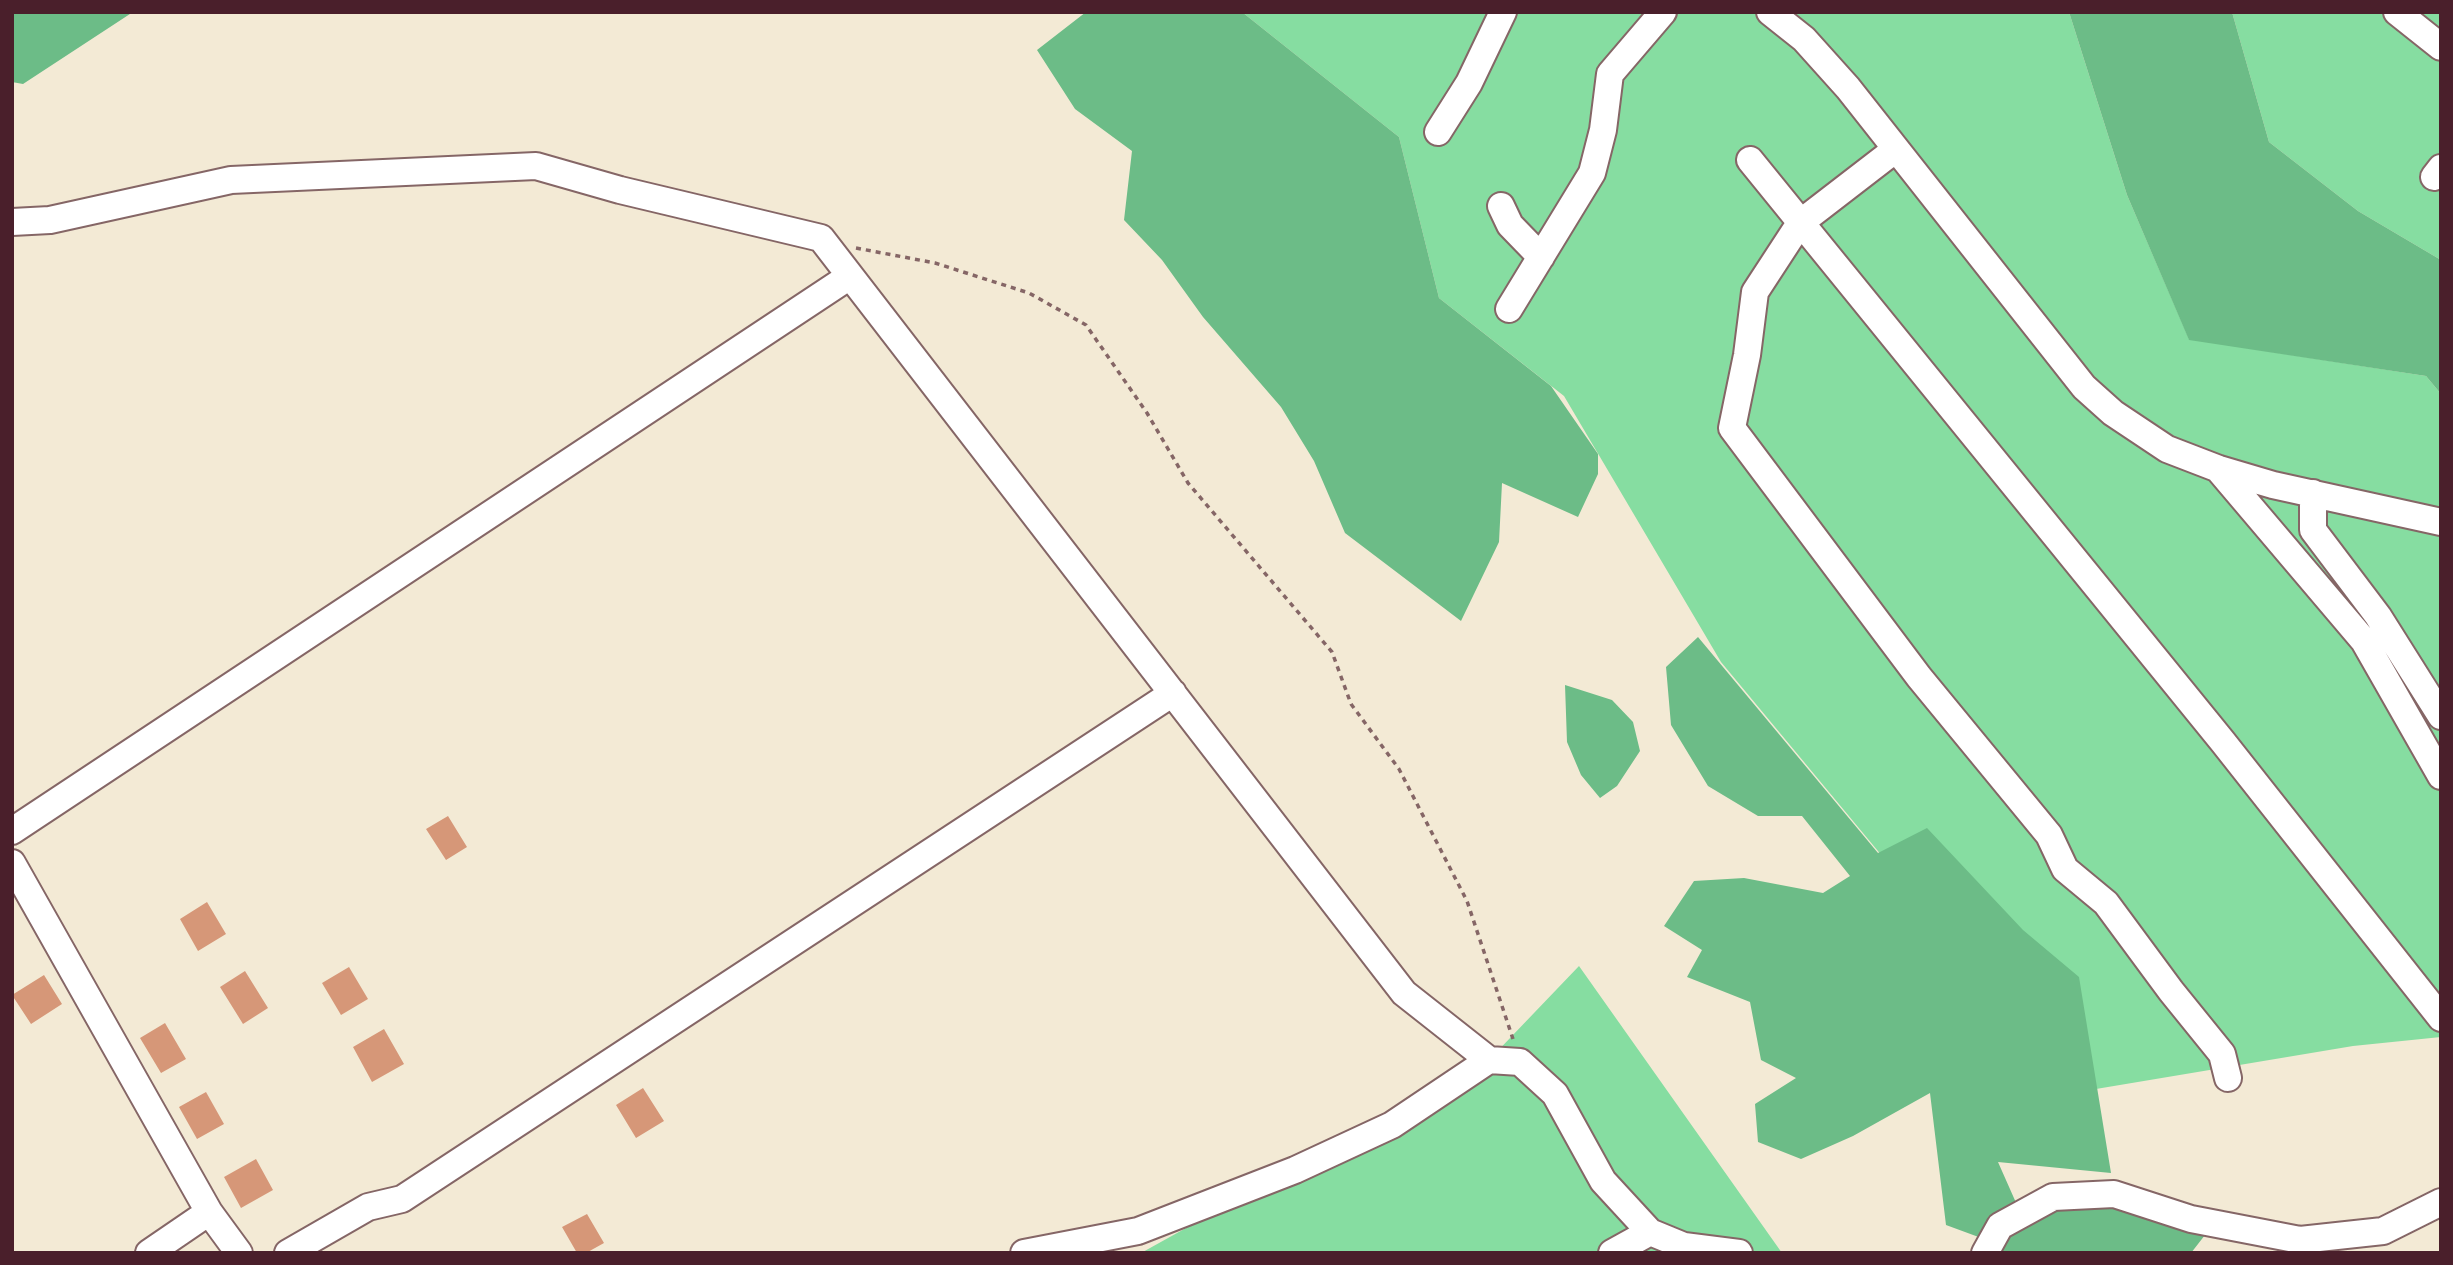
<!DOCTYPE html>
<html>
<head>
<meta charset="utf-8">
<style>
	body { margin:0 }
	#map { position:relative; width:2453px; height:1265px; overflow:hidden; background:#f3ead5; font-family:Caveat,sans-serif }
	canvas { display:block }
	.frame { position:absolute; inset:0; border:14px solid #4a1f2b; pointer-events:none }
</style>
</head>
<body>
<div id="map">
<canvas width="2453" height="1265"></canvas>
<div class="frame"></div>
</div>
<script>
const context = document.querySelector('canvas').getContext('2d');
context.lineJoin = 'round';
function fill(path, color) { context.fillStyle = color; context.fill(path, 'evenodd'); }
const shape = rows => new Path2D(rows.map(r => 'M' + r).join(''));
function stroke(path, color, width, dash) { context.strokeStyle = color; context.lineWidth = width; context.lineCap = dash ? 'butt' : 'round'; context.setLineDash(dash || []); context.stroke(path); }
fill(shape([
	[1242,12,2069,12,2127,195,2189,339,2426,376,2441,394,2441,1037,2353,1046,2078,1092,1721,662,1564,396,1439,298,1399,137],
	[2232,12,2441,12,2441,260,2358,211,2269,142],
	[1579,966,1782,1253,1141,1253,1489,1060]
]), '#86dda1');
fill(shape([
	[12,12,133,12,23,84,12,82],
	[1086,12,1242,12,1399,137,1439,298,1551,386,1598,454,1598,474,1578,517,1502,483,1499,542,1461,621,1345,533,1314,461,1281,407,1203,317,1162,260,1124,220,1132,151,1075,109,1037,50],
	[2069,12,2232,12,2269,142,2358,211,2441,260,2441,394,2426,376,2189,340,2127,195],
	[1698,637,1878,853,1927,828,2023,930,2079,977,2111,1173,1998,1162,2021,1214,2087,1206,2135,1211,2205,1235,2191,1253,1990,1253,1984,1239,1946,1225,1930,1093,1853,1136,1801,1159,1758,1142,1755,1104,1796,1078,1761,1060,1750,1002,1687,977,1702,950,1664,926,1694,881,1744,878,1823,893,1850,876,1802,816,1758,816,1708,786,1671,725,1666,667],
	[1565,685,1612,700,1633,722,1640,751,1617,786,1600,798,1581,775,1567,742]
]), '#6cbc87');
fill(shape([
	[448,816,467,847,446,860,426,829],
	[207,902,226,934,198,951,180,919],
	[349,967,368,999,341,1015,322,983],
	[245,971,268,1008,243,1024,220,987],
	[44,975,62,1004,31,1024,12,995],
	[165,1023,186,1059,161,1073,140,1038],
	[384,1029,404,1064,372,1082,353,1047],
	[643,1088,664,1121,636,1138,616,1105],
	[206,1092,224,1124,197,1139,179,1107],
	[256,1159,273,1190,241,1208,224,1177],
	[587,1214,604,1243,586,1253,577,1253,562,1227]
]), '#d69778');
const minor = shape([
	[1770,12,1804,39,1848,88,2084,387,2113,413,2167,449,2219,469,2273,485,2441,522],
	[2397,12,2441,47],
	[1438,132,1469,83,1503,12],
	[1896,149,1800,223,1755,292,1747,355,1732,428,1919,677,2049,835,2065,869,2106,903,2171,991,2222,1054,2228,1078],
	[1750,160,2223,742,2441,1018],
	[2434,177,2441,168],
	[1501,206,1510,225,1541,257],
	[12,222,50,220,231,180,536,166,620,190,821,238,1404,993,1489,1060],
	[1509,309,1592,173,1603,130,1610,74,1663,12],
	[2219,470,2364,641,2441,776],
	[2313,493,2313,530,2378,616,2441,716],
	[12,831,850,276],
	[12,863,209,1212],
	[149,1253,209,1212,239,1253],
	[288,1253,368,1207,402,1199,1173,693],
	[1024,1253,1138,1231,1295,1170,1392,1125,1489,1060,1520,1062,1555,1094,1603,1181,1650,1232,1684,1246,1739,1253],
	[1612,1253,1650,1232],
	[1985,1253,2000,1226,2053,1197,2114,1194,2191,1219,2300,1240,2383,1231,2441,1202]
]);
stroke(minor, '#856666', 30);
stroke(shape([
	[856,248,935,263,1029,293,1086,325,1147,413,1188,483,1332,652,1351,704,1399,769,1467,901,1513,1039]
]), '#856666', 3.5, [5, 5]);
stroke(minor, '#fff', 26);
</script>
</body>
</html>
